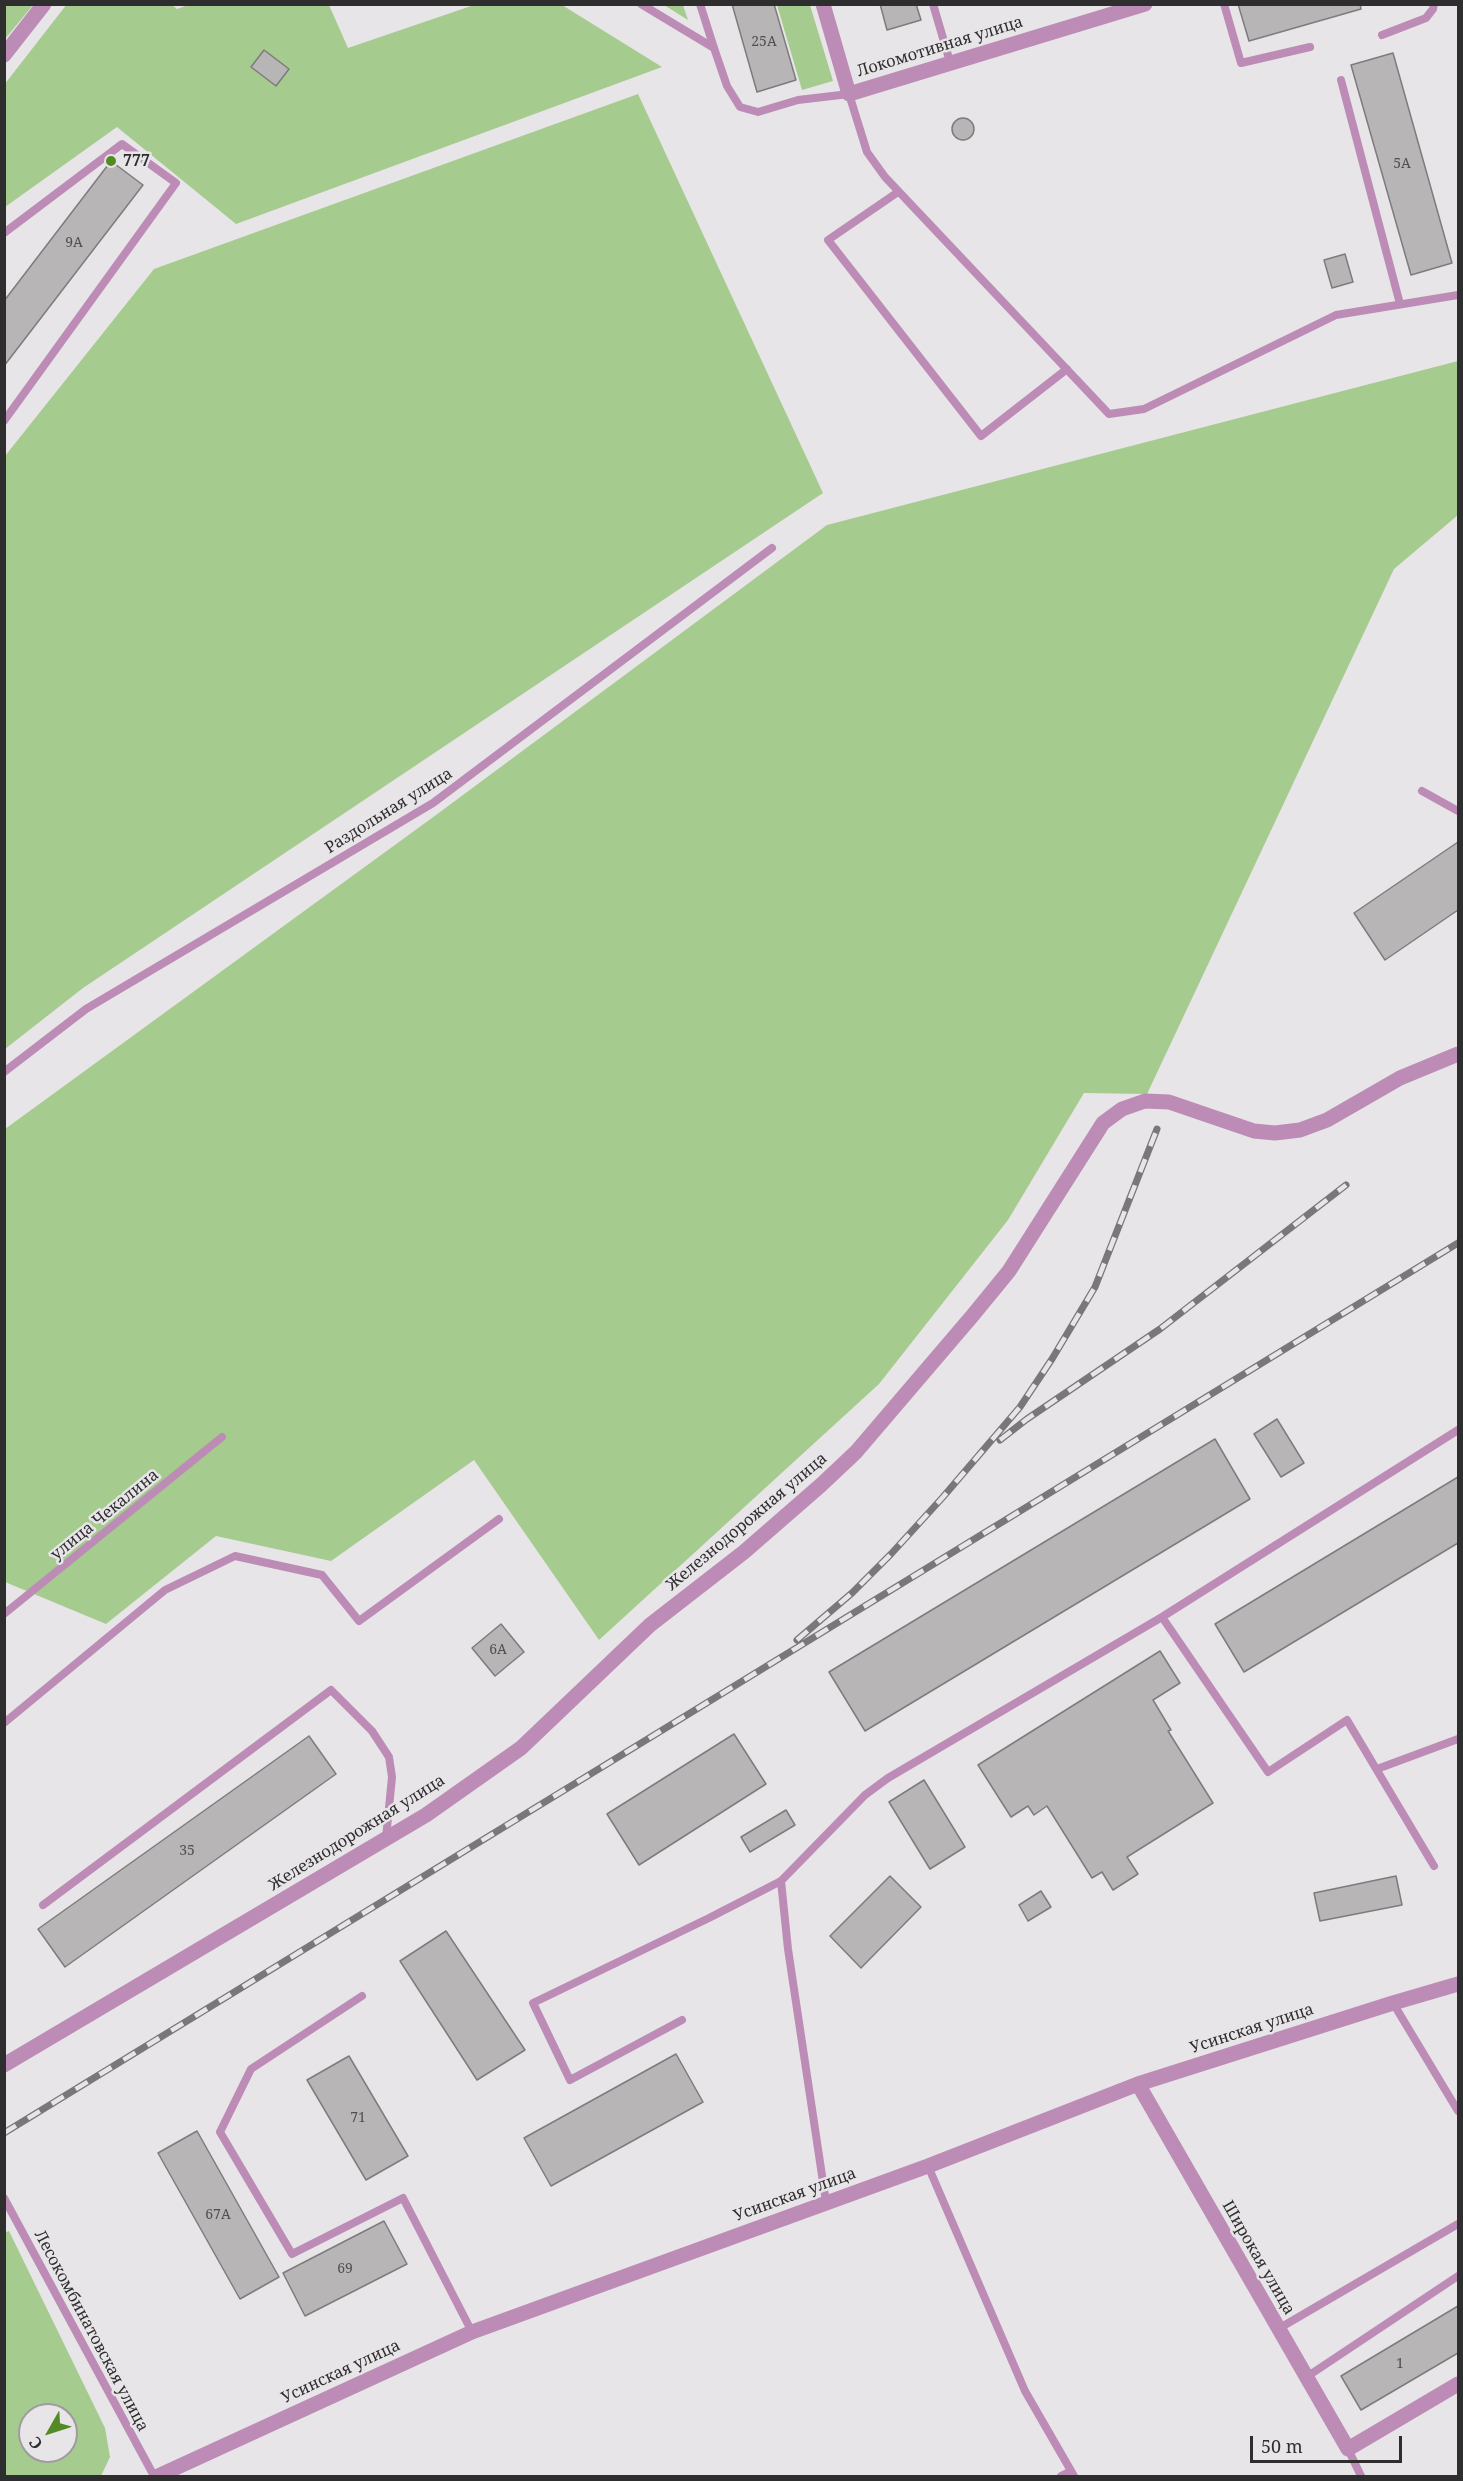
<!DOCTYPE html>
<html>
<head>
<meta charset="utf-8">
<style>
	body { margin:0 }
	#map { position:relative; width:1463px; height:2481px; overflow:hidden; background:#e8e5e8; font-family:"Noto Serif",serif }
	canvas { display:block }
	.frame { position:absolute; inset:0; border:6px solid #2f2e2f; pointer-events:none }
	.north { position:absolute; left:18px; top:2403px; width:60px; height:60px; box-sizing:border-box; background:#e8e5e8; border:2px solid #9e9c9e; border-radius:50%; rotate:231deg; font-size:16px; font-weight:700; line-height:24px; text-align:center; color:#2f2e2f }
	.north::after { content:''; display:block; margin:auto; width:21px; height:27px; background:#538a24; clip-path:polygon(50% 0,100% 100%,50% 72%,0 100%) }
	.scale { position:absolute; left:1250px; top:2436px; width:152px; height:27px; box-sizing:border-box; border:3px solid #2f2e2f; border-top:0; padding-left:8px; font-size:18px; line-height:21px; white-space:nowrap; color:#2f2e2f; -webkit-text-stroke:4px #e8e5e8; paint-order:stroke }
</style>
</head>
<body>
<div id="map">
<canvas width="1463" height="2481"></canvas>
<div class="frame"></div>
<div class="north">С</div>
<div class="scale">50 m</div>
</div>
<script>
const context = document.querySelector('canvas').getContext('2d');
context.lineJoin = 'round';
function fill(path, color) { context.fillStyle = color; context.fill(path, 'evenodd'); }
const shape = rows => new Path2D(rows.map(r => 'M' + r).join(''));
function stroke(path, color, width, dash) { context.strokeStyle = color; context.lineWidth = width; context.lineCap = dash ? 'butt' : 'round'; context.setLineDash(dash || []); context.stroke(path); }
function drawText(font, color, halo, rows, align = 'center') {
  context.font = font + ' "Noto Serif",serif'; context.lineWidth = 5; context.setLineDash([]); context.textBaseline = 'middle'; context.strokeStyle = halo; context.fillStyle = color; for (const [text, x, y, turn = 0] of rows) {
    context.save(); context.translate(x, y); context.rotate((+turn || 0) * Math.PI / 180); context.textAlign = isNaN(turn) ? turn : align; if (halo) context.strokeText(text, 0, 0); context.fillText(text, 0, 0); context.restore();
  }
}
fill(shape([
	[5,4,33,5,5,39,4,5],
	[67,4,171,4,177,9,191,4,329,5,348,48,474,5,562,5,662,67,236,224,117,127,5,207,4,85],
	[664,5,683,5,688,20],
	[777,5,810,5,833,81,802,90],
	[638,94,823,493,83,988,5,1049,5,456,154,269],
	[1458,361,1458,515,1394,569,1147,1094,1084,1093,1008,1220,879,1384,599,1640,474,1460,331,1561,216,1536,106,1624,5,1582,5,1129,436,815,827,525],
	[9,2231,105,2428,110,2457,101,2476,5,2476,4,2233],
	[30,2415,66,2415,66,2451,30,2451]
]), '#a6cb8e');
const building = shape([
	[732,4,774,4,796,80,757,92,732,4],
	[880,4,916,4,921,20,887,30,880,4],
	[1238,4,1360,4,1361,9,1249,41,1238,4],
	[264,50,289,69,276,86,251,67,264,50],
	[1393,53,1452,263,1411,275,1351,65,1393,53],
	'952 129a11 11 0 1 1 22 0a11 11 0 1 1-22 0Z',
	[111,161,143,185,4,366,4,301,111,161],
	[1345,254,1353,282,1332,288,1324,260,1345,254],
	[1458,842,1458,910,1385,960,1354,913,1458,842],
	[1277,1419,1304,1463,1281,1477,1254,1434,1277,1419],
	[1215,1439,1250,1499,865,1731,829,1672,1215,1439],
	[1458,1477,1458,1543,1244,1672,1215,1624,1458,1477],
	[501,1624,524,1652,495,1676,472,1648,501,1624],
	[1160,1651,1180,1683,1153,1700,1171,1730,1168,1731,1213,1803,1127,1857,1138,1874,1113,1890,1102,1872,1092,1878,1047,1806,1034,1815,1028,1806,1011,1817,978,1765,1160,1651],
	[734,1734,766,1784,639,1865,607,1814,734,1734],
	[309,1736,336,1774,65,1967,38,1929,309,1736],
	[924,1780,965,1847,930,1869,889,1802,924,1780],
	[786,1810,795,1825,750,1852,741,1837,786,1810],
	[890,1876,921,1907,861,1968,830,1936,890,1876],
	[1396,1876,1402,1905,1320,1921,1314,1893,1396,1876],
	[1041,1891,1051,1907,1028,1921,1019,1905,1041,1891],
	[446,1931,525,2050,477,2080,400,1961,446,1931],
	[676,2054,703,2102,551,2186,524,2138,676,2054],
	[349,2056,408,2156,366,2180,307,2080,349,2056],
	[197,2131,279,2277,240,2299,158,2153,197,2131],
	[384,2221,407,2264,305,2316,283,2273,384,2221],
	[1458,2306,1458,2353,1361,2410,1341,2376,1458,2306]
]);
fill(building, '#b8b5b7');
stroke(building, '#7e7b7d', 1.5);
stroke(shape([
	[641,4,714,48,727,86,740,107,758,112,798,100,849,94,867,152,885,177,1109,414,1144,409,1336,315,1458,295],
	[700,4,714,48],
	[933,4,950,62],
	[1224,4,1241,63,1310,47],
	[1382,35,1426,18,1433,9,1434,4],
	[1341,80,1400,304],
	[898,192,828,240,981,436,1067,369],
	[4,233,122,144,176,183,4,421],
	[1422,791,1458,811],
	[4,1072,86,1009,433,803,772,548],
	[4,1614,222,1437],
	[1162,1617,1268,1772,1347,1720,1434,1866],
	[4,1723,165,1590,235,1556,322,1575,359,1621,499,1519],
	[1377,1769,1458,1739],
	[781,1881,788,1949,826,2202],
	[43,1905,331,1690,372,1731,389,1757,392,1777,386,1838],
	[362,1996,251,2069,220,2132,292,2254,403,2198,472,2332],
	[1393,2003,1458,2111],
	[682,2020,570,2080,533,2003,709,1918,781,1881,865,1795,888,1778,1162,1617,1458,1430],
	[928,2166,1025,2391,1074,2476],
	[4,2198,154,2476],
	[1278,2329,1458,2224],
	[1305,2378,1458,2276],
	[1348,2449,1361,2476],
	[1061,2476,1071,2471]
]), '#bd8cb6', 8);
stroke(shape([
	[823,4,849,94,1145,4],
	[4,2065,426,1815,521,1748,650,1625,744,1552,821,1485,856,1452,973,1315,1009,1271,1103,1123,1122,1109,1145,1101,1169,1102,1254,1131,1275,1133,1300,1130,1327,1120,1400,1078,1458,1054],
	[1138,2084,1348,2449,1458,2384],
	[158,2476,472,2332,928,2166,1138,2084,1393,2003,1458,1984]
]), '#bd8cb6', 15);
stroke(shape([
	[4,55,44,4]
]), '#bd8cb6', 15);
const rail = shape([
	[1000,1440,1027,1419,1160,1329,1346,1185],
	[797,1640,852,1593,891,1554,943,1497,1020,1407,1052,1359,1095,1287,1157,1129],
	[4,2133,1458,1243]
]);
stroke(rail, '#797779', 7);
stroke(rail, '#e8e5e8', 4.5, [14]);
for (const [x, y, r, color] of [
	[111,161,6,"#538a24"]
]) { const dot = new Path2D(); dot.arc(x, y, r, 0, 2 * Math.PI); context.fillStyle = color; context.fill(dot); stroke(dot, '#e8e5e8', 2); }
drawText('14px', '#515051', null, [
	["25А",764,42],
	["5А",1402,164],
	["9А",74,243],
	["6А",498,1650],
	["35",187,1851],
	["71",358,2118],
	["67А",218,2215],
	["69",345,2269],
	["1",1400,2364]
]);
drawText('16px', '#2f2e2f', '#e8e5e8', [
	["Локомотивная улица",940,47,-17],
	["Раздольная улица",389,811,-32],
	["улица Чекалина",105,1515,-39],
	["Железнодорожная улица",747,1522,-40],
	["Железнодорожная улица",357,1833,-32],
	["Усинская улица",1252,2029,-18],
	["Усинская улица",795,2195,-20],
	["Широкая улица",1258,2258,60],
	["Лесокомбинатовская улица",91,2331,62],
	["Усинская улица",341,2372,-25]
]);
drawText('bold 16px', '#2f2e2f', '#e8e5e8', [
	["777",123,161]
], 'left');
</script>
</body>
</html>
